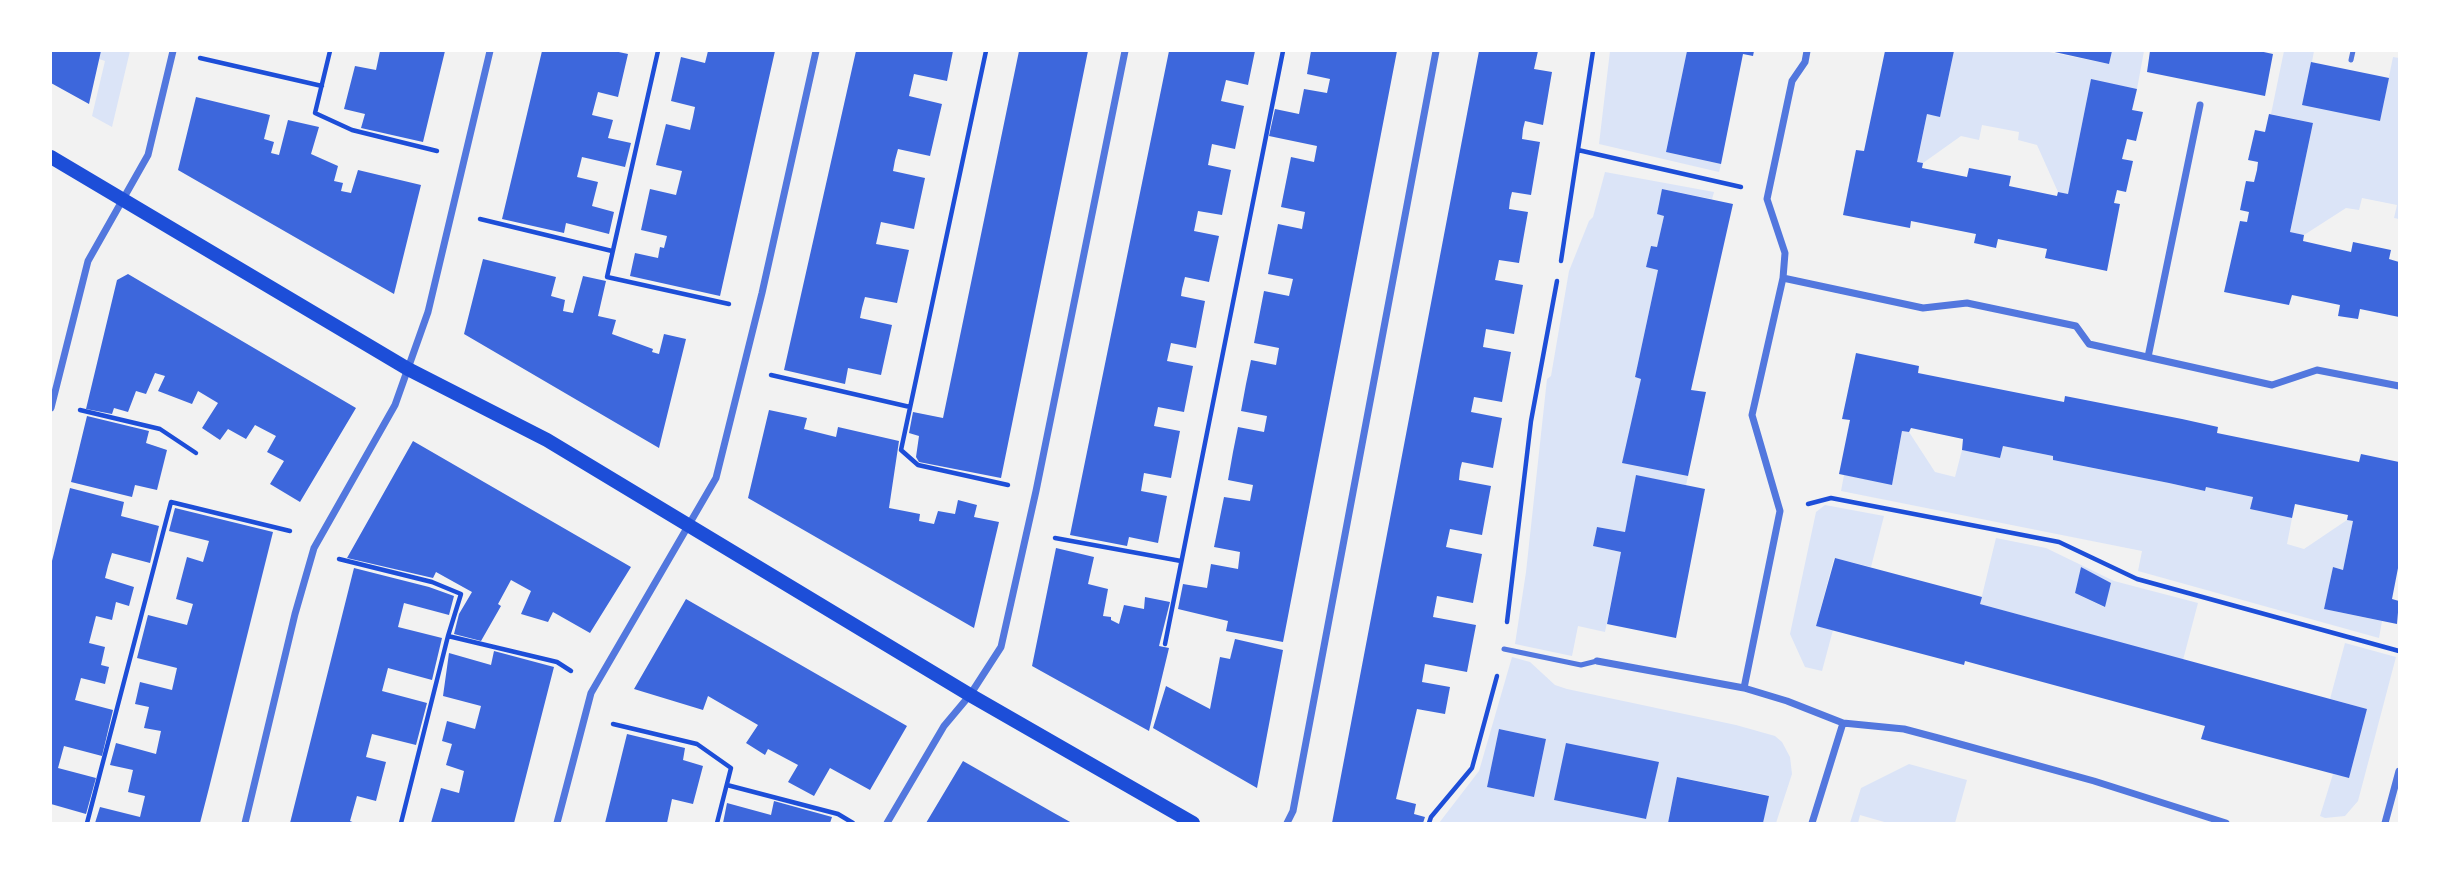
<!DOCTYPE html>
<html>
<head>
<meta charset="utf-8">
<style>
	body { margin:0 }
	#map { position:relative; width:2450px; height:874px; overflow:hidden; background:#f2f2f2; font-family:Helvetica,sans-serif }
	canvas { display:block }
	.frame { position:absolute; inset:0; border:52px solid #fff; pointer-events:none }
</style>
</head>
<body>
<div id="map">
<canvas width="2450" height="874"></canvas>
<div class="frame"></div>
</div>
<script>
const context = document.querySelector('canvas').getContext('2d');
context.lineJoin = 'round';
function fill(path, color) { context.fillStyle = color; context.fill(path, 'evenodd'); }
const shape = rows => new Path2D(rows.map(r => 'M' + r).join(''));
function stroke(path, color, width, dash) { context.strokeStyle = color; context.lineWidth = width; context.lineCap = dash ? 'butt' : 'round'; context.setLineDash(dash || []); context.stroke(path); }
fill(shape([
	[101,51,130,51,112,127,92,116,105,61,99,59],
	[1610,51,1687,51,1666,152,1721,164,1719,172,1599,144],
	[1954,51,2044,51,2109,64,2112,51,2144,51,2137,89,2091,80,2068,194,2058,192,2037,145,2018,140,2019,132,1982,125,1979,140,1961,136,1923,163,1917,162,1927,114,1940,116],
	[2284,51,2314,51,2312,62,2380,121,2393,57,2399,58,2399,219,2394,218,2397,205,2362,198,2359,210,2346,208,2304,235,2290,232,2313,123,2271,114],
	[1605,172,1714,192,1712,199,1662,189,1664,216,1657,247,1651,246,1646,267,1658,270,1635,377,1641,379,1623,462,1688,476,1686,485,1637,476,1625,532,1597,527,1593,546,1621,552,1605,632,1578,626,1572,656,1515,644,1526,572,1547,379,1551,376,1569,271,1589,221,1593,217],
	[1902,431,1909,432,1935,472,1955,477,1962,450,2000,458,2003,446,2053,456,2053,460,2169,483,2205,491,2206,487,2253,497,2250,509,2292,518,2287,544,2304,549,2347,520,2353,521,2343,570,2333,567,2324,609,2382,621,2379,638,2138,571,2142,551,1841,491,1844,475,1892,484],
	[1825,505,1884,516,1871,567,1834,558,1816,626,1833,630,1822,671,1805,667,1790,634,1816,512],
	[1996,538,2046,548,2114,581,2198,603,2183,660,1980,604],
	[2081,567,2111,583,2104,607,2075,593],
	[2345,643,2396,657,2358,801,2345,816,2325,818,2320,816,2333,774,2349,777,2367,709,2330,699],
	[1512,657,1530,662,1555,685,1567,689,1736,725,1775,736,1782,742,1790,757,1792,774,1776,823,1763,823,1768,795,1677,777,1668,823,1439,823,1479,771],
	[1499,729,1546,739,1534,797,1487,787],
	[1658,762,1646,819,1554,800],
	[1909,764,1967,780,1955,823,1888,823,1860,815,1858,823,1850,823,1861,788]
]), '#dbe4f7');
fill(shape([
	[51,51,101,51,89,104,51,83],
	[380,51,445,51,423,142,361,128,365,114,344,109,355,66,376,70],
	[542,51,614,51,628,54,618,97,598,92,592,115,613,120,608,138,631,143,625,167,582,157,577,177,598,182,592,206,614,212,609,234,566,223,564,233,502,219],
	[708,51,775,51,720,296,630,276,635,253,658,258,660,247,664,248,667,236,641,230,650,189,676,195,682,171,656,165,666,124,690,130,693,117,695,107,671,101,681,57,705,63],
	[856,51,953,51,947,81,914,74,909,96,942,104,930,156,898,149,895,160,893,171,925,178,914,229,881,222,876,244,909,250,897,303,865,297,862,308,860,318,892,325,881,375,848,368,845,384,784,370],
	[1019,51,1088,51,1001,478,919,462,916,457,919,436,909,433,913,412,943,418],
	[1169,51,1255,51,1248,85,1226,80,1221,101,1244,106,1235,149,1212,144,1208,165,1231,170,1222,215,1198,211,1194,231,1219,236,1209,282,1185,277,1182,289,1181,296,1205,301,1196,348,1171,343,1167,361,1193,366,1184,412,1158,407,1154,426,1180,431,1171,478,1144,473,1141,491,1167,496,1158,543,1129,537,1127,546,1070,535],
	[1311,51,1397,51,1283,642,1226,631,1228,621,1178,609,1183,584,1207,588,1211,564,1238,569,1240,552,1214,547,1224,497,1250,501,1253,485,1228,480,1233,452,1238,427,1264,432,1267,416,1241,411,1246,384,1251,360,1276,365,1279,348,1254,343,1264,291,1289,296,1293,279,1268,274,1278,224,1302,229,1305,212,1281,207,1291,157,1314,162,1317,146,1269,136,1275,109,1299,114,1304,89,1327,93,1330,79,1307,74],
	[1479,51,1538,51,1534,69,1552,72,1543,125,1525,121,1523,129,1522,139,1540,142,1531,195,1512,192,1510,200,1509,209,1528,212,1519,263,1499,260,1495,280,1523,285,1514,334,1486,329,1483,347,1511,352,1502,402,1474,397,1471,412,1502,418,1493,468,1462,462,1460,470,1459,480,1491,486,1482,535,1450,529,1446,547,1482,554,1473,603,1437,596,1433,617,1476,625,1467,672,1425,664,1422,682,1450,687,1445,714,1417,709,1396,799,1416,804,1414,814,1425,817,1423,823,1332,823],
	[1687,51,1754,51,1753,56,1743,54,1721,164,1666,152],
	[1885,51,1954,51,1940,117,1927,114,1917,162,1923,163,1922,168,1967,177,1969,168,2011,176,2009,186,2057,196,2058,192,2068,194,2091,79,2137,89,2132,110,2143,112,2136,141,2127,139,2122,159,2133,161,2126,192,2117,190,2114,203,2120,204,2107,271,2045,258,2047,249,1998,239,1996,248,1974,243,1976,234,1911,221,1910,228,1843,215,1856,150,1864,151],
	[2050,51,2112,51,2109,64],
	[2150,51,2259,51,2273,54,2265,96,2147,72],
	[2311,62,2389,78,2380,121,2302,105],
	[196,97,270,115,264,139,274,142,271,153,279,155,288,120,319,127,311,154,338,166,334,181,343,183,341,191,351,193,358,170,421,185,394,294,178,170],
	[2269,114,2313,123,2290,232,2304,235,2303,241,2351,252,2353,242,2391,250,2389,259,2399,262,2399,317,2360,309,2358,319,2338,316,2340,305,2292,295,2289,305,2224,292,2240,221,2247,222,2249,212,2240,210,2246,181,2254,182,2257,170,2258,162,2248,160,2255,130,2265,132],
	[1662,189,1733,204,1691,390,1706,392,1688,476,1622,463,1641,379,1635,377,1658,270,1646,267,1651,246,1657,247,1664,216,1657,214],
	[483,259,556,277,551,296,565,300,563,311,573,313,583,276,606,281,598,316,616,320,612,334,653,349,652,352,659,354,664,334,686,339,659,448,464,334],
	[128,274,356,408,300,502,270,484,284,461,267,452,276,436,255,425,246,439,228,429,220,440,202,428,218,403,198,391,192,404,158,391,165,376,155,373,146,394,136,391,128,412,114,408,112,414,86,409,117,280],
	[1856,353,1919,366,1918,373,2064,402,2065,396,2182,419,2218,427,2217,433,2359,462,2361,454,2399,462,2399,563,2392,599,2399,601,2397,624,2324,609,2333,567,2343,570,2353,521,2347,520,2348,515,2295,504,2292,518,2250,509,2253,497,2206,487,2205,491,2169,483,2053,460,2053,456,2003,446,2000,458,1962,450,1963,439,1911,428,1909,432,1902,431,1892,485,1839,474,1850,420,1842,419],
	[769,410,807,418,804,429,836,437,838,427,899,441,889,508,920,514,919,521,934,524,938,511,955,514,958,500,977,505,974,517,999,522,974,628,748,498],
	[87,416,149,431,146,443,167,450,157,490,135,485,132,497,71,482],
	[413,441,631,567,590,633,553,612,548,622,521,614,531,591,511,580,498,604,501,606,481,641,454,634,459,614,472,592,436,572,433,578,347,558],
	[1636,475,1705,489,1676,638,1607,624,1621,552,1593,546,1597,527,1625,532],
	[70,488,124,502,121,516,159,526,150,563,112,553,108,566,105,578,134,587,129,606,116,602,112,620,96,616,89,643,105,647,101,665,109,667,105,684,81,678,75,700,113,710,102,756,64,746,58,768,96,778,86,814,51,804,51,565],
	[175,508,273,532,209,788,200,823,95,823,100,807,140,817,145,796,128,792,133,770,110,765,116,743,156,754,161,731,144,728,149,707,135,704,140,682,172,690,177,668,137,658,148,615,187,625,193,604,176,599,187,557,203,562,209,541,169,531],
	[1056,548,1094,557,1088,584,1108,589,1103,616,1111,617,1111,620,1119,624,1124,605,1144,609,1145,597,1170,602,1159,646,1169,648,1149,731,1032,666],
	[1835,558,1982,597,1980,604,2367,709,2349,778,2201,739,2205,726,1965,661,1964,665,1816,626],
	[2081,567,2111,583,2105,607,2075,593],
	[354,568,429,587,454,596,449,615,404,603,398,627,442,638,432,680,388,668,382,691,427,703,416,745,372,734,366,757,386,762,376,801,357,796,350,821,355,823,290,823],
	[686,599,907,726,870,790,830,768,814,796,788,782,798,765,768,749,765,755,746,743,758,725,708,696,703,710,634,689],
	[1235,639,1283,650,1257,788,1153,728,1166,686,1210,709,1220,657,1230,659],
	[494,651,554,667,514,823,431,823,441,788,459,793,464,771,446,765,452,744,442,741,447,721,475,729,481,706,443,696,449,653,491,665],
	[1499,729,1546,739,1534,797,1487,787],
	[627,734,685,748,683,760,703,766,693,804,672,799,667,823,605,823],
	[1566,743,1659,762,1646,819,1554,800],
	[963,761,1054,813,1072,823,926,823],
	[1677,777,1769,796,1763,823,1668,823],
	[774,801,832,817,830,823,723,823,727,803,771,815]
]), '#3d67dc');
stroke(shape([
	[330,51,315,113,352,130,437,151],
	[658,51,607,277,729,304],
	[986,51,901,450,918,465,1008,485],
	[200,58,322,86],
	[1578,150,1741,187],
	[480,219,612,251],
	[1561,261,1593,51],
	[771,375,910,407],
	[80,410,160,429,196,453],
	[1808,504,1831,498,2059,542,2137,579,2399,651],
	[1055,538,1181,561],
	[339,559,432,582,461,594,448,636,557,662,571,671],
	[1507,622,1531,421,1557,281],
	[1165,644,1283,51],
	[613,724,697,744,731,768,717,823],
	[727,785,838,814,853,823],
	[87,823,171,502,290,531],
	[401,823,448,636],
	[1429,823,1431,817,1472,768,1497,676]
]), '#1d4ed8', 4.5);
stroke(shape([
	[2351,60,2353,51],
	[1504,649,1581,665,1597,661]
]), '#5277de', 5);
stroke(shape([
	[1783,278,1923,308,1967,303,2076,326,2089,344,2272,385,2317,370,2399,386],
	[2148,357,2200,105],
	[51,408,88,261,148,155,173,51],
	[1597,661,1744,688,1787,701,1843,723],
	[1744,688,1780,511,1752,415,1783,278,1785,253,1767,199,1792,81,1805,62,1807,51],
	[245,823,295,614,314,548,395,405,428,312,490,51],
	[557,823,591,693,716,478,762,293,816,51],
	[887,823,944,726,970,695,1001,647,1036,491,1125,51],
	[1287,823,1293,811,1436,51],
	[1812,823,1843,723,1904,729,1938,738,2094,781,2226,823],
	[2385,823,2399,771]
]), '#5277de', 7);
stroke(shape([
	[51,157,408,369,547,440,970,695,1193,823]
]), '#1d4ed8', 14);
</script>
</body>
</html>
